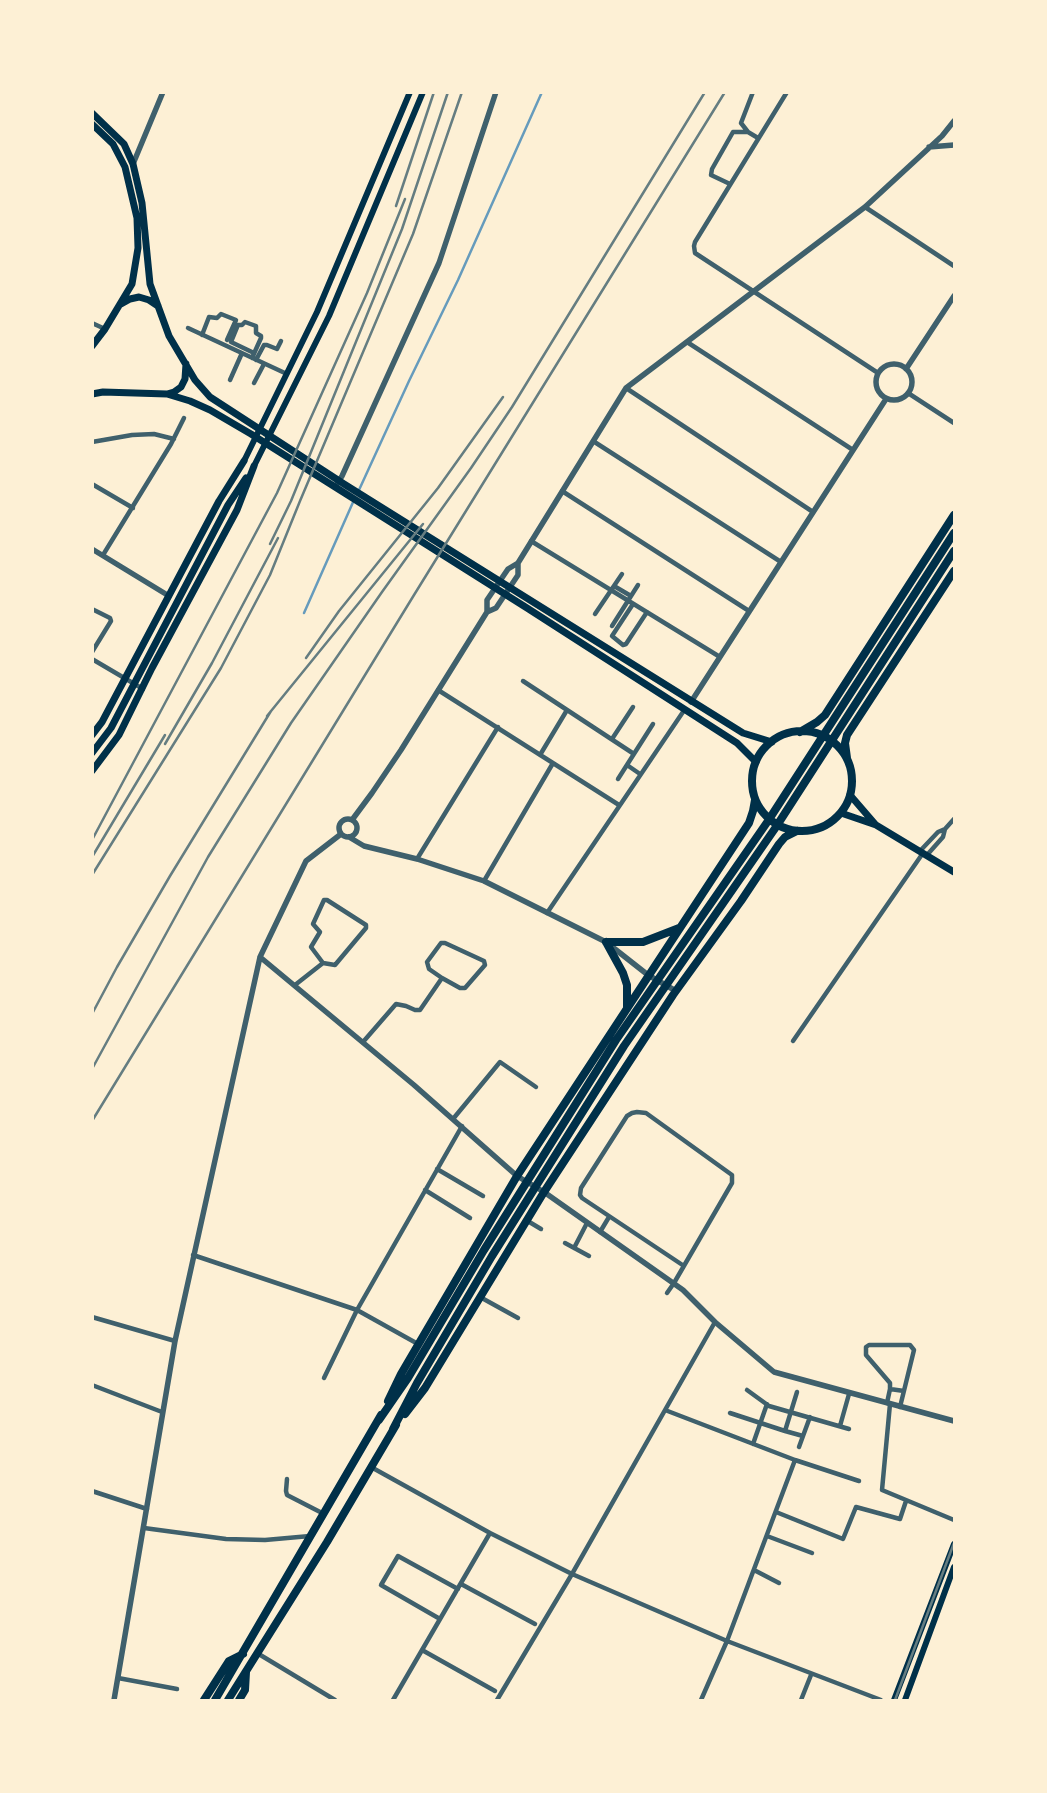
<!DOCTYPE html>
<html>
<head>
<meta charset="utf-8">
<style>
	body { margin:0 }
	#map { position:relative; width:1047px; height:1793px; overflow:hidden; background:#fdf0d5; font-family:Inter,sans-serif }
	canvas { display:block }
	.frame { position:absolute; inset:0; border:94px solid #fdf0d5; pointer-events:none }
</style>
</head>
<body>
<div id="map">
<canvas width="1047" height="1793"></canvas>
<div class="frame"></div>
</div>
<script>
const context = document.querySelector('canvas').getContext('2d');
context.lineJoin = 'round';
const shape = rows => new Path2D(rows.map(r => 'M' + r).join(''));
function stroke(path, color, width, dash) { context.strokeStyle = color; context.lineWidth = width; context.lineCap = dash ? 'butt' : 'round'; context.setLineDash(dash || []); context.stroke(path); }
stroke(shape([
	[359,490,409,381,458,280,542,92],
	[304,613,354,500]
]), '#669bbc', 2.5);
stroke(shape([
	[753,92,741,123,748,132,758,138],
	[787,92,695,242,694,246,695,253,878,373],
	[730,184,711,175,712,169,733,132,748,132],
	[865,207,954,266],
	[92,323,105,329],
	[188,328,287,374],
	[202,335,209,317,217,318,221,314,236,320,227,340],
	[687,342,853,450],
	[252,358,261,338,261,336,256,333,256,326,245,322,242,325,238,325,231,342,254,353],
	[256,360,264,345,267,345,277,349,281,341],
	[230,380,242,353],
	[254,383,264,364],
	[626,388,813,512],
	[908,393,954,423],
	[593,441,781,562],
	[92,442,132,435,154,434,174,439],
	[92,484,133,508],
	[562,491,749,611],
	[531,541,720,657],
	[103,555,171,444,184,418],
	[614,586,631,596],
	[633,604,612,636,623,645,626,644,647,612],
	[92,609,110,618,111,621,92,652],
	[595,614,622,574],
	[612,626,638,585],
	[92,659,143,689],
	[523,681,634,754],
	[438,690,619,805],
	[612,739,633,707],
	[540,755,567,710],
	[627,765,640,774],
	[618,779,653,724],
	[920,851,938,832,945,829,954,819],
	[927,855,943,837,945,829],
	[417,859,498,727],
	[484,881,553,763],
	[547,913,685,709],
	[295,985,323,963,335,965,366,928,366,925,327,900,324,900,313,924,320,932,311,947,323,963],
	[793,1041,923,853],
	[363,1042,396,1004,406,1006,415,1010,420,1010,442,978,460,988,465,988,485,965,484,961,445,943,441,943,427,962,429,969,442,978],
	[453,1119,500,1062,536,1087],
	[437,1169,483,1196],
	[425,1190,470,1218],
	[526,1220,541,1229],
	[600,1232,609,1217],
	[565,1243,589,1256],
	[574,1248,587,1223],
	[193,1255,357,1310,418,1344],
	[667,1293,674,1283,732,1183,732,1175,646,1113,637,1112,632,1113,627,1116,581,1188,580,1195,582,1198,684,1266],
	[480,1297,518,1318],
	[92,1317,175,1341],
	[324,1378,357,1310,462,1126],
	[92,1385,162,1412],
	[890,1389,904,1391],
	[747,1390,769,1406,849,1429],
	[797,1392,785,1431,803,1436,810,1417],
	[887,1403,890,1389,890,1383,866,1355,866,1347,869,1345,910,1345,914,1350,900,1407],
	[890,1404,882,1490,954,1520],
	[665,1410,795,1460,859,1481],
	[730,1413,785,1431],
	[840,1426,849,1394],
	[753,1444,767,1404],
	[799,1447,803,1436],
	[371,1467,490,1533,572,1574,727,1641,881,1700],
	[287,1479,286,1491,287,1495,324,1514],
	[92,1491,147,1509],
	[776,1512,843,1539,856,1507,900,1519,906,1501],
	[144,1528,226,1539,265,1540,310,1536],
	[767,1536,812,1553],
	[754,1570,779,1583],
	[461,1584,535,1624],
	[440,1619,381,1585,398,1556,458,1589],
	[422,1650,495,1691],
	[257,1653,335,1700],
	[118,1678,177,1689],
	[393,1700,490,1533],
	[497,1700,572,1574,715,1322],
	[701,1700,727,1641,795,1460],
	[801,1700,811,1675]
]), '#3f606c', 4.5);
stroke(shape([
	[929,147,954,145],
	[133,164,163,92],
	'876 382a18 18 0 1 1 36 0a18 18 0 1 1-36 0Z',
	[906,369,954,296],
	[337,484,342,476,439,263,496,92],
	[92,549,169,596],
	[487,612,496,608,518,575,518,563],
	[691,702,886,399],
	'339 828a9 9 0 1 1 18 0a9 9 0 1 1-18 0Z',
	[352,820,372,793,401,750,487,612,487,600,508,569,518,563,626,388,865,207,942,136,954,121],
	[349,837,364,846,417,859,484,881,606,942,648,975,676,991],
	[260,957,414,1085,517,1176,544,1192,683,1290,715,1322,774,1372,954,1421],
	[114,1700,175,1341,260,957,306,861,341,834]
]), '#3f606c', 5.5);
stroke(shape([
	[244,461,317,312,410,92],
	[254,466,329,316,423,92],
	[894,1700,954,1544],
	[905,1700,954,1567]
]), '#003049', 6);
stroke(shape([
	[92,113,124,144,133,164,142,203,150,284,169,336,195,380,210,397,344,484,743,733,772,742],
	[92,124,113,144,125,167,137,218,138,248,132,284,105,329,92,346],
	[121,304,130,299,139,297,149,300,158,306],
	[92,394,103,392,167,394,174,392,181,387,185,379,186,364],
	[167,394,190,401,210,410,251,434,527,608,737,743,756,762],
	[92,735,102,722,219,501,244,461],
	[92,753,111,728,228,505,246,478],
	[92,771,119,735,152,668,237,510,254,466],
	[850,795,875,824],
	[841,813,876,825,954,872]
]), '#003049', 7);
stroke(shape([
	'752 781a50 50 0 1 1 100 0a50 50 0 1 1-100 0Z',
	[800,732,817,722,825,715,954,515],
	[847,758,845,743,847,735,954,571],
	[606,942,643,942,679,928],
	[606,942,623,973,627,985,627,1008],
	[388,1401,401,1374,517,1176,749,823,753,811,755,800],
	[405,1414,425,1388,544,1192,673,995,741,901,779,844,785,837,797,831],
	[379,1420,408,1378,484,1250,616,1040,768,821,954,533],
	[393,1429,417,1383,492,1256,624,1046,776,827,954,551],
	[204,1700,229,1661,243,1654],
	[215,1700,381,1415],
	[228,1700,327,1542,396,1425],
	[239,1700,245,1690,246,1672]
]), '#003049', 8);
stroke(shape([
	[396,206,434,92],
	[270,544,291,501,402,229,448,92],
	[306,658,339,611,438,488,503,397],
	[267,716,423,524],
	[165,744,212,663,278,538],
	[92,840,277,493,367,293,405,199],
	[92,857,165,735],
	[92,875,221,668,270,575,300,501,413,234,462,92],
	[92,1014,117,967,170,876,271,711],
	[92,1069,208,857,291,723,382,592,471,468,512,407,705,92],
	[92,1121,414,595,725,92],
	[895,1700,954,1543]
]), '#657d81', 2.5);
</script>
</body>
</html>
